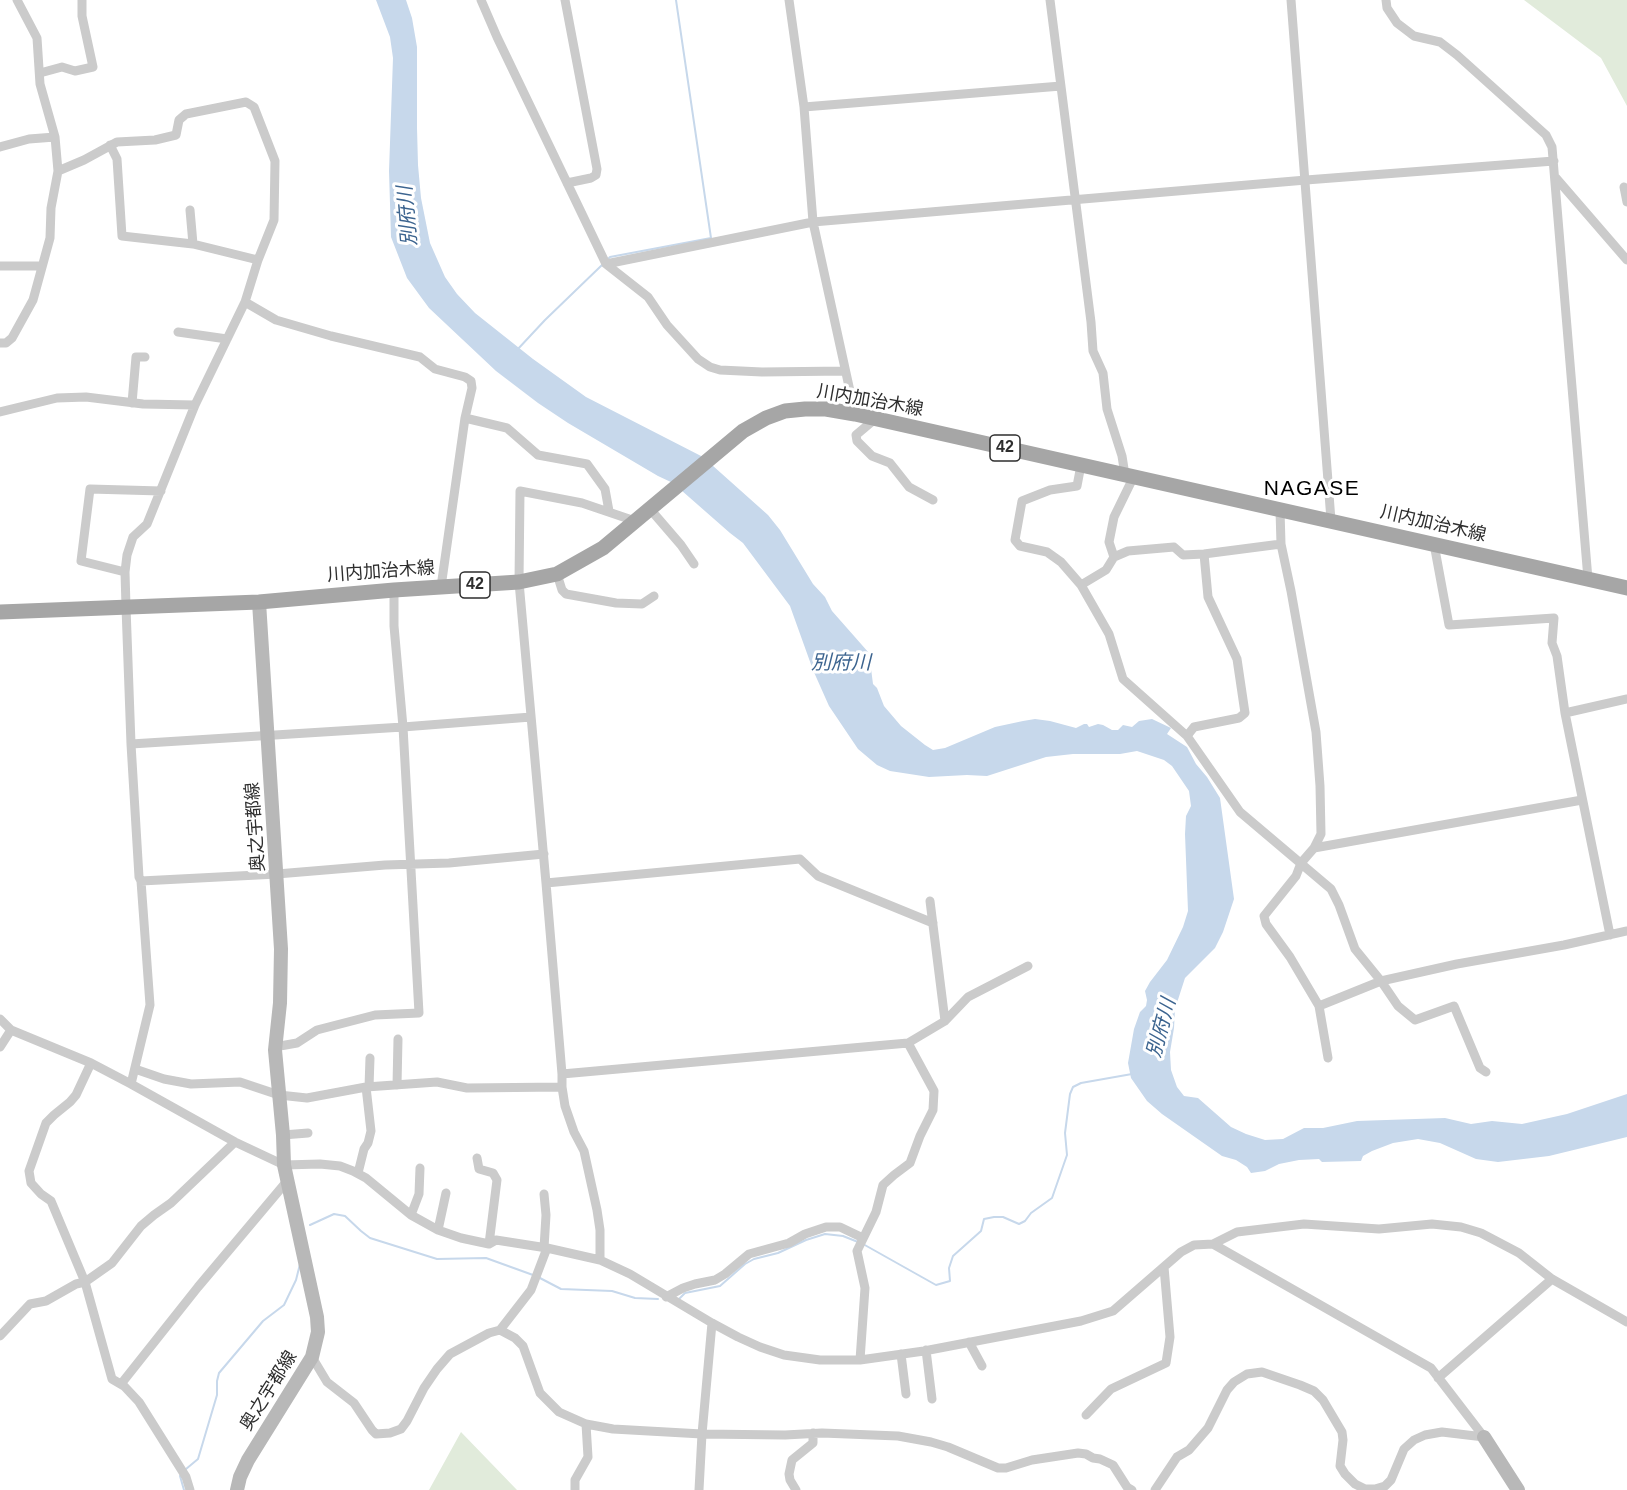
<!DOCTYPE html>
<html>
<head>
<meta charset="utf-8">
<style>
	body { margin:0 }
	canvas { display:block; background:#fff }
</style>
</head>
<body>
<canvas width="1627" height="1490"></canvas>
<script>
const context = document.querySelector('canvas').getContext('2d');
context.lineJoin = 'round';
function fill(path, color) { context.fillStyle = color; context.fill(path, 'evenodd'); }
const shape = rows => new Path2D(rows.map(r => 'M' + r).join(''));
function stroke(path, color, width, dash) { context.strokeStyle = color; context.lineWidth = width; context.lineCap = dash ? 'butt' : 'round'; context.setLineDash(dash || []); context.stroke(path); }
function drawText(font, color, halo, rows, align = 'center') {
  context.font = font + ' Helvetica,"Noto Sans JP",sans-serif'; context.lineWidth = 6; context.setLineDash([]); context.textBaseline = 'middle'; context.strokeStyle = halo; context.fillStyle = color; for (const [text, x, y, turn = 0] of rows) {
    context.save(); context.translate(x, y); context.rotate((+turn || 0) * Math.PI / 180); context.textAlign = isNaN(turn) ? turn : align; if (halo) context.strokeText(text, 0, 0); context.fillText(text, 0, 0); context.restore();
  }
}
fill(shape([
	[1524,0,1627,0,1627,106,1601,58],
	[461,1432,517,1490,429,1490]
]), '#e1ebdb');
fill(shape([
	[376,0,406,0,412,18,417,47,417,128,418,165,421,198,430,243,445,277,457,294,475,313,533,359,586,397,703,457,768,515,780,530,813,584,825,597,832,611,869,653,873,684,877,688,884,706,901,726,925,745,933,750,945,748,995,727,1023,721,1035,719,1050,721,1076,728,1084,724,1087,724,1089,727,1098,724,1103,725,1112,730,1118,730,1123,725,1132,727,1139,721,1152,719,1171,728,1167,734,1187,747,1196,764,1207,777,1220,798,1234,899,1223,932,1215,948,1185,978,1175,1009,1174,1028,1170,1052,1171,1070,1177,1087,1184,1096,1198,1098,1231,1127,1246,1134,1265,1140,1283,1139,1304,1128,1323,1128,1357,1121,1445,1118,1471,1124,1492,1121,1522,1124,1567,1114,1627,1094,1627,1137,1549,1156,1498,1162,1476,1159,1440,1143,1418,1139,1393,1143,1372,1151,1363,1156,1361,1161,1322,1162,1319,1159,1299,1160,1279,1164,1265,1171,1251,1173,1247,1167,1236,1160,1222,1156,1162,1114,1147,1101,1131,1078,1128,1063,1134,1029,1140,1012,1146,1006,1147,1000,1145,991,1150,982,1167,960,1183,927,1188,911,1185,834,1186,816,1191,806,1189,791,1172,766,1164,760,1137,751,1120,754,1073,754,1046,757,987,776,967,775,929,777,890,771,877,765,858,749,829,706,813,670,790,606,743,543,730,533,673,483,658,476,568,423,538,403,496,371,429,308,407,278,391,237,389,171,393,58,390,37]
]), '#c7d8eb');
stroke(shape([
	[608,259,610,257,711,238,676,0],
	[517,350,545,320,602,265],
	[310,1225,334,1214,345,1216,361,1231,370,1238,437,1259,486,1258,533,1275],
	[863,1244,936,1285,950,1281,949,1268,953,1256,981,1231,984,1219,994,1217,1003,1217,1019,1224,1025,1221,1031,1213,1052,1198,1067,1155,1065,1133,1070,1094,1073,1087,1081,1083,1132,1074],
	[538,1277,561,1289,612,1291,635,1298,658,1299],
	[678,1300,685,1293,720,1286,745,1264,754,1259,778,1253,806,1240,825,1234,843,1236,858,1242],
	[186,1469,198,1459,217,1395,217,1381,219,1373,263,1321,284,1305,296,1280,300,1264],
	[180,1476,184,1490]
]), '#c7d8eb', 2);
stroke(shape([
	[481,0,497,37,606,264,648,297,667,325,698,359,710,367,720,370,762,372,845,371],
	[565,0,597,169,596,175,591,178,567,183],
	[789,0,804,107,813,222,855,414],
	[1050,0,1091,322,1093,351,1103,373,1107,409,1122,456,1125,475],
	[1291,0,1331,520],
	[1386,0,1387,8,1397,23,1414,36,1440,42,1457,55,1546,135,1552,147,1588,579],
	[40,73,62,67,75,71,93,67,82,16,82,0],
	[804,107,1061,86],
	[110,145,117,159,122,236,193,244,258,260],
	[0,147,29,139,55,137],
	[58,171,84,160,117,142,155,140,176,135,179,120,186,114,246,102,254,107,275,161,274,220,258,260,245,302,195,405,147,524,133,537,127,555,125,572,126,607,131,744,139,877,141,881,150,1005,131,1084],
	[1556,178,1627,260],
	[1624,187,1627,202],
	[190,210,193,244],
	[606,264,813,222,1306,180,1554,161],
	[0,266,42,266],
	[245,302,276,320,331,336,420,357,435,369,465,377,471,381,472,388,465,418,441,587],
	[178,332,227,339],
	[0,343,6,343,12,338,33,300,50,238,51,208,58,171,55,137,40,84,37,38,17,0],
	[132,403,136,357,145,357],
	[0,412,57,398,86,397,143,404,195,405],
	[465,418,507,428,538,455,587,464,605,489,609,511],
	[875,419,856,435,857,441,872,456,890,463,909,487,933,500],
	[1081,465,1077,486,1050,490,1022,501,1015,540,1020,546,1047,552,1061,562,1081,585],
	[650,509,681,545,694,564],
	[1280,510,1281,544,1291,591,1316,732,1320,786,1321,834,1314,848,1301,863,1296,876,1264,916,1266,924,1290,957,1319,1006,1381,981,1457,964,1564,945,1627,931],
	[1281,544,1204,554,1183,555,1174,547,1128,551,1114,557,1106,570,1081,585,1109,634,1123,679,1187,736,1240,812,1331,889,1339,905,1355,949,1381,981,1398,1006,1415,1020,1454,1006,1480,1068,1486,1072],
	[1434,544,1449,625,1554,618,1552,643,1557,656,1565,713,1610,935],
	[1114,557,1109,542,1114,517,1134,476],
	[125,572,81,561,90,489,161,491],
	[557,574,562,590,566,594,616,603,642,604,654,596],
	[1565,713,1627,699],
	[1187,736,1194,727,1239,718,1245,713,1237,659,1208,597,1204,554],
	[131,744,403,727,531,717],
	[1314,848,1582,800],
	[141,881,277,874,385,865,449,863,544,854],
	[546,883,800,859,818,876,933,923],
	[930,901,945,1021],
	[1319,1006,1328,1058],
	[0,1019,11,1030,91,1063,131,1084,235,1142,284,1165,320,1164,340,1166,353,1171,366,1178,411,1215,438,1230,461,1238,489,1244,496,1240,547,1248,600,1260,630,1274,712,1323,738,1337,760,1347,784,1355,820,1360,860,1360,924,1351,1081,1321,1113,1311,1181,1252,1194,1245,1213,1244,1237,1232,1304,1224,1379,1229,1432,1224,1461,1227,1481,1233,1519,1253,1552,1279,1627,1322],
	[0,1047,11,1030],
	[275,1050,280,1046,297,1043,317,1030,375,1015,419,1013,403,727,394,626,394,590],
	[91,1063,76,1095,70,1102,54,1115,46,1123,29,1171,31,1183,41,1194,51,1201,85,1282,112,1379,124,1386,139,1402,186,1477,190,1490],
	[135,1069,164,1079,191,1084,240,1082,279,1095,307,1098,366,1087,437,1082,467,1088,562,1087],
	[562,1074,908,1043,945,1021,968,997,1028,966],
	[397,1085,398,1039],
	[369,1087,370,1058],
	[283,1135,308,1133],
	[477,1158,479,1169,493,1173,497,1180,489,1244],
	[358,1173,364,1149,368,1143,371,1131,366,1087],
	[411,1215,419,1194,420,1168],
	[438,1230,446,1193],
	[1213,1244,1431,1368,1484,1437],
	[544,1248,546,1215,544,1194],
	[600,1260,600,1230,597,1210,584,1151,574,1132,565,1106,562,1087,562,1074,546,883,519,582,520,491,582,503,635,521],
	[666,1297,683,1288,695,1284,715,1280,725,1274,749,1254,789,1243,805,1234,826,1227,840,1227,863,1238],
	[500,1330,515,1338,523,1346,540,1393,559,1412,586,1424,613,1429,702,1434,785,1435,822,1433,898,1436,931,1442,948,1447,998,1468,1006,1468,1032,1460,1078,1453,1086,1454,1093,1458,1100,1459,1113,1465,1127,1487,1132,1490],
	[0,1336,30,1304,46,1301,76,1284,85,1282,112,1263,141,1226,154,1215,171,1203,235,1142],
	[969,1342,982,1366],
	[926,1350,932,1399],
	[901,1354,906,1394],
	[312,1357,327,1382,354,1403,372,1430,376,1434,390,1433,401,1429,407,1421,424,1388,437,1369,450,1354,489,1333,500,1330,531,1290,547,1248],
	[860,1360,865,1288,857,1251,876,1212,883,1185,894,1175,910,1163,920,1136,933,1110,934,1091,908,1043],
	[1438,1378,1552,1279],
	[121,1384,198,1287,288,1180],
	[1086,1415,1111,1389,1166,1363,1170,1337,1164,1267],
	[575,1490,575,1480,588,1457,586,1424],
	[699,1490,702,1434,712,1323],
	[796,1490,790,1480,789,1474,792,1460,813,1443,813,1433],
	[1155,1490,1177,1457,1189,1450,1208,1428,1227,1390,1234,1382,1247,1374,1262,1372,1300,1385,1314,1391,1323,1400,1342,1432,1343,1440,1340,1466,1345,1474,1355,1484,1365,1489,1375,1489,1385,1486,1391,1480,1404,1449,1414,1440,1425,1435,1442,1432,1484,1437]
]), '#cbcbcb', 9);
stroke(shape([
	[1484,1437,1518,1490],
	[237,1490,240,1477,248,1460,312,1357,318,1332,317,1317,284,1165,283,1135,275,1050,280,1003,281,949,259,602]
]), '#b8b8b8', 14);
stroke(shape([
	[0,612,259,602,394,590,519,582,557,574,603,548,743,431,766,418,785,411,805,409,826,409,855,414,1627,588]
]), '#a6a6a6', 15);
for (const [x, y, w] of [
	[1005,448,30],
	[475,585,30]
]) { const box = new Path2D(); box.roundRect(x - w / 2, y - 13, w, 26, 4.5); context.fillStyle = '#fff'; context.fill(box); stroke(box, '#2e2e2e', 1.5); }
drawText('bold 16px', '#2e2e2e', null, [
	["42",1005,448],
	["42",475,585]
]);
drawText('18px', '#2e2e2e', '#fff', [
	["川内加治木線",870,401,10],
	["川内加治木線",1433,524,13],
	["川内加治木線",381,572,-4],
	["奥之宇都線",256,827,-94],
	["奥之宇都線",269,1391,-58]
]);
drawText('italic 20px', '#3c648f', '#fff', [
	["別府川",408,216,-95],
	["別府川",841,663],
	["別府川",1162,1028,-75]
]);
context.letterSpacing = '1.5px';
drawText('21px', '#000', '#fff', [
	["NAGASE",1312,489]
]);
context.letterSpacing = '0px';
</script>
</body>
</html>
